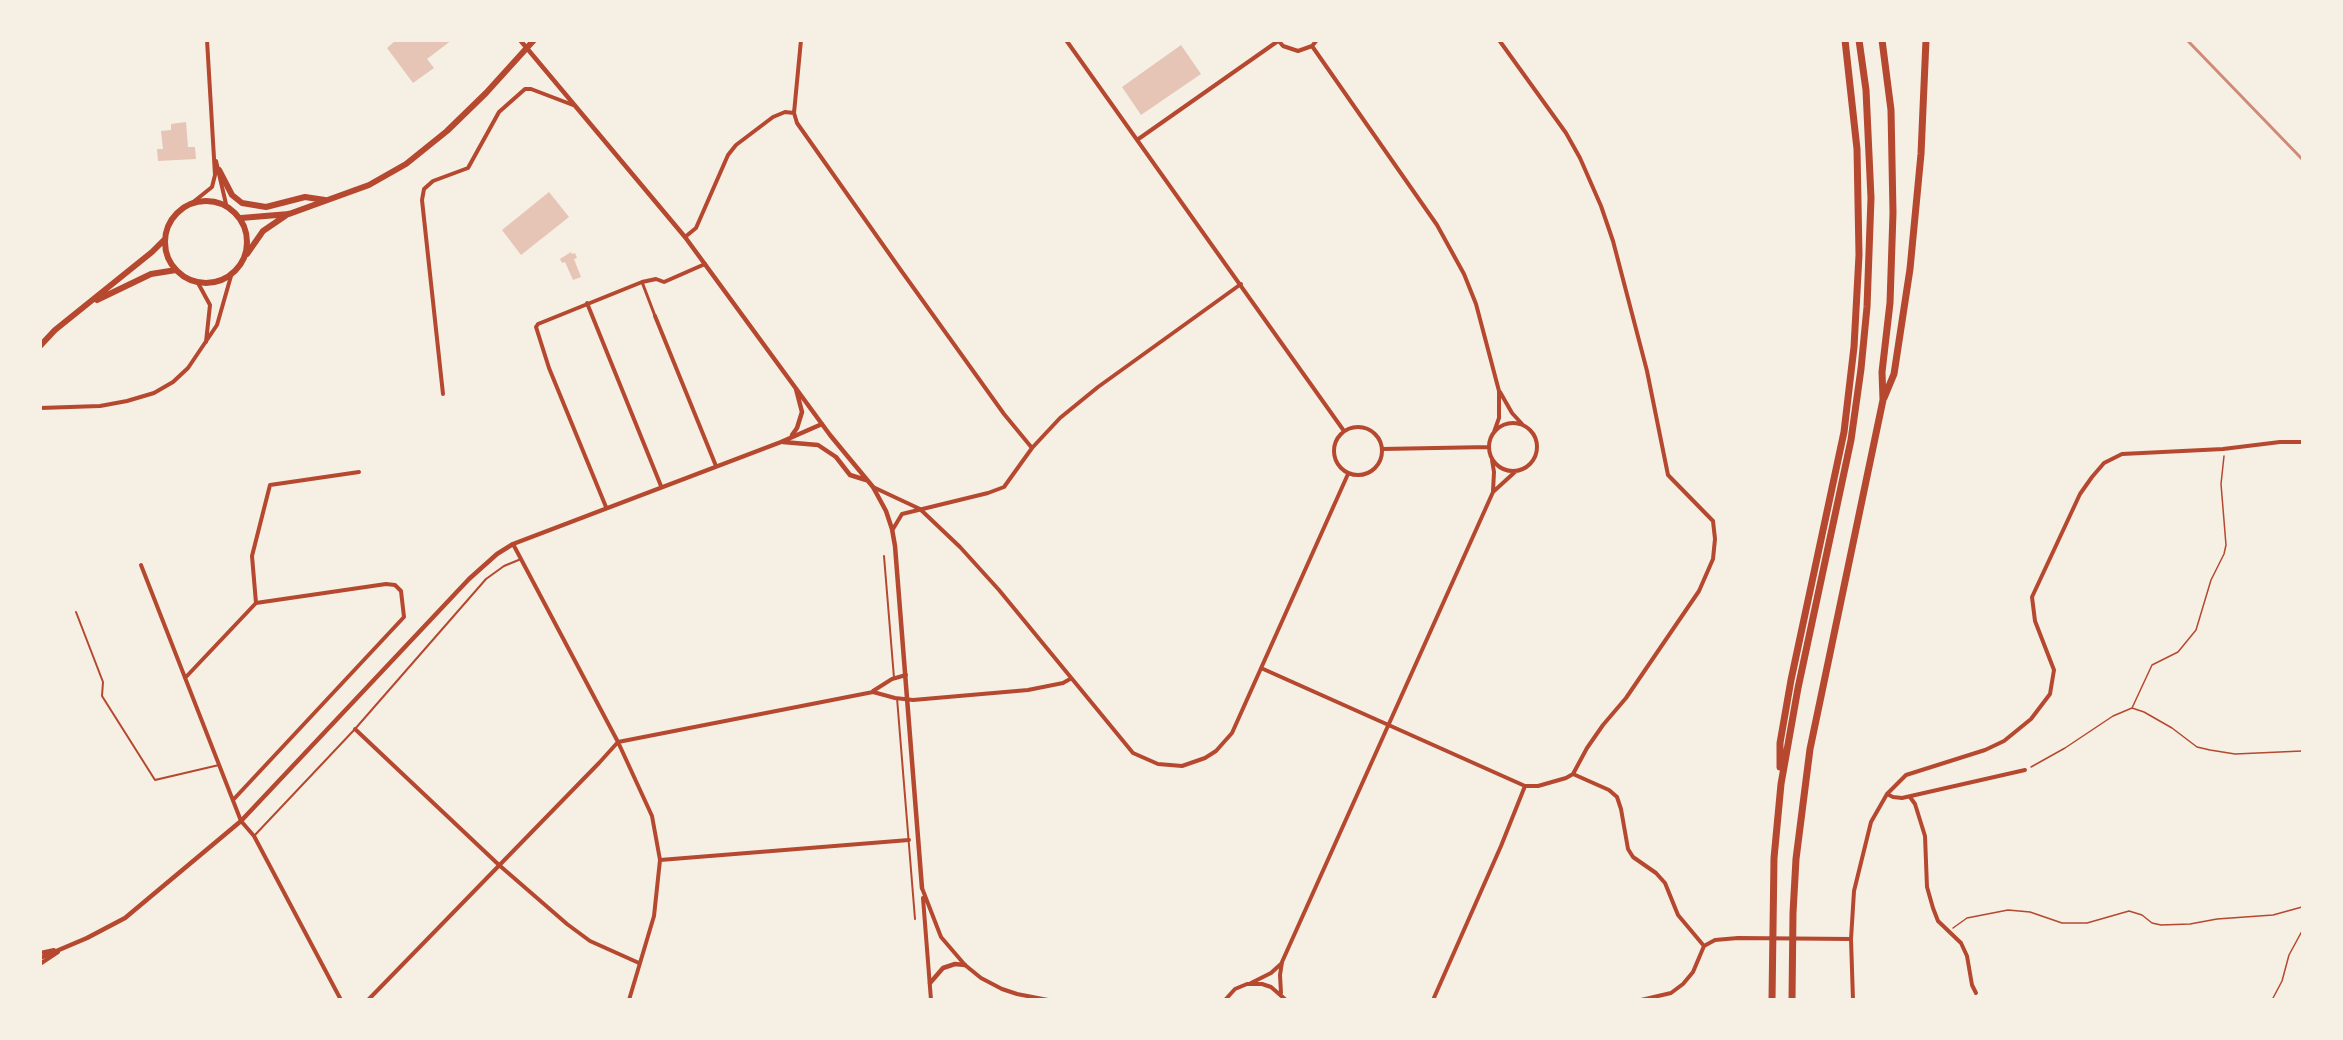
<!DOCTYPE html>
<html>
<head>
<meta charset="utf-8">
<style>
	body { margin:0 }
	#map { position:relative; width:2343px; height:1040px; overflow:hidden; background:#f6efe4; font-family:Bitter,serif }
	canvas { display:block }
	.frame { position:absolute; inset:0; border:42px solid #f6efe4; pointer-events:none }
</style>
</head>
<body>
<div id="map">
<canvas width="2343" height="1040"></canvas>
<div class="frame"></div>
</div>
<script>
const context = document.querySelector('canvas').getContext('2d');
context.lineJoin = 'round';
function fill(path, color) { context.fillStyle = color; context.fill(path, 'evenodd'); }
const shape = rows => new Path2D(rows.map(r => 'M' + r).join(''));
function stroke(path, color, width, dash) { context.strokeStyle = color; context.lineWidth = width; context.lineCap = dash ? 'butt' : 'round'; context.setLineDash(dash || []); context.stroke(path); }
fill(shape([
	[396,40,452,40,427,59,434,68,413,83,387,48],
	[1181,45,1201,74,1141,115,1122,87],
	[186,122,188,147,195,147,196,159,158,161,157,149,163,149,161,131,171,130,171,124],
	[549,192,569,217,521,255,502,230],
	[571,252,572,254,575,253,577,258,574,259,581,277,573,280,565,262,562,263,560,259]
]), '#e6c5b7');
stroke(shape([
	[2132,708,2152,665,2178,652,2196,630,2211,580,2224,554,2226,545,2221,484,2224,456],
	[2031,767,2065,748,2113,716,2132,708,2144,712,2172,728,2197,747,2210,750,2235,754,2302,751],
	[1953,928,1967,918,2008,910,2030,912,2062,923,2087,923,2129,911,2142,915,2152,923,2161,925,2190,924,2217,919,2273,915,2302,907],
	[2272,1000,2282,981,2289,955,2302,931]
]), '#b5482f', 1.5);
stroke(shape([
	[884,556,894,678],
	[76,612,103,682,102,696,155,780,219,765],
	[897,698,915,919],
	[254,836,355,729,486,579,504,566,521,559]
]), '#b5482f', 2);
stroke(shape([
	[642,282,655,316]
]), '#b5482f', 3);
stroke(shape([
	[1066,40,1344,431],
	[1278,40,1283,46,1298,51,1312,46,1317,40],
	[1312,46,1437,225,1464,274,1476,304,1499,391,1499,418,1494,432],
	[794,113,797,123,900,269,1004,414,1032,448],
	[1137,140,1278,41],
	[216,161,226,204],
	[192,203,212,187,215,175,207,40],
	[685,237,696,228,728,155,736,145,773,117,785,112,794,113,801,40],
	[198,283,210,305,206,342],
	[587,303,661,486],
	[655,316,716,466],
	[1500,392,1512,413,1523,425],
	[443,394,422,200,424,189,433,181,468,168,499,112,525,89,531,89,573,105],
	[40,408,100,406,127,401,154,393,173,382,188,368,217,325,231,276],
	'1489 447a24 24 0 1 1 48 0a24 24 0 1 1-48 0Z',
	'1334 451a24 24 0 1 1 48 0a24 24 0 1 1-48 0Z',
	[1382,449,1489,447],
	[1492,460,1494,472,1493,491],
	[873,487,920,509,960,547,999,590,1133,753,1158,764,1182,766,1205,758,1216,751,1232,733,1348,474],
	[606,507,549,368,536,327,538,324,642,282,656,279,664,282,705,264],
	[893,529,902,514,988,493,1004,487,1032,448,1060,418,1098,387,1241,284],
	[513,544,618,742,652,816,660,860,654,916,629,1000],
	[141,565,241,821,254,836,341,1000],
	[256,603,252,556,270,485,359,472],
	[1261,668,1525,786,1538,786,1566,778,1573,774,1587,748,1603,725,1626,698,1699,591,1713,559,1715,539,1713,521,1668,475,1647,371,1613,241,1601,206,1580,158,1566,133,1499,40],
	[185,678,256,603,386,584,395,585,401,591,404,617,233,800],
	[873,691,892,679,906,675],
	[355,729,499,865,567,924,590,941,639,963],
	[1573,774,1609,790,1617,797,1621,809,1628,849,1633,857,1656,873,1665,883,1678,915,1704,946],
	[1887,794,1893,797,1902,798,2025,770],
	[1910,797,1915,804,1925,836,1927,887,1933,908,1938,921,1961,943,1967,956,1972,985,1976,993],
	[660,860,909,840],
	[922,888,941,937,965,965,981,978,1002,989,1017,994,1048,1000],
	[923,898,931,1000],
	[40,953,54,950],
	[40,964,58,952],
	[1251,983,1271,973,1282,963],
	[1281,993,1280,975,1282,962,1493,492,1516,471],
	[368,1000,599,763,618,742,873,692,895,698,913,700,1028,690,1063,683,1070,679],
	[1225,1000,1235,989,1247,984,1262,984,1271,987,1286,1000],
	[1433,1000,1501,846,1525,786],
	[1641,1000,1671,993,1683,984,1693,972,1704,946,1715,940,1738,938,1851,939],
	[1853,1000,1851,939,1854,891,1871,822,1887,794,1906,775,1985,750,2004,741,2031,719,2050,694,2054,670,2035,621,2032,597,2080,494,2092,477,2104,463,2122,454,2223,449,2280,442,2302,442]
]), '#b5482f', 4);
stroke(shape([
	[520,40,685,237,830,435,873,487,886,511,892,529,895,546,922,888],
	[792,435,797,428,802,412,796,389],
	[783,442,818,445,836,457,850,475,866,480],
	[40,958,87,938,125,918,241,821,469,579,497,554,513,544,781,442,822,424],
	[930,983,943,968,955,964,965,965]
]), '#b5482f', 4.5);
stroke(shape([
	[219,170,232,195,242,203,266,207,305,197,325,200],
	'165 242a41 41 0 1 1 82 0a41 41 0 1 1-82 0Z',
	[241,218,289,214,369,185,406,164,447,131,486,93,534,40],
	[247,254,263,231,288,214],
	[97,300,151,274,176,270],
	[40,346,55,330,152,252,165,239]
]), '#b5482f', 6);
stroke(shape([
	[1884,398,1894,374,1910,269,1921,154,1926,40],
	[1780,767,1780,743,1791,680,1844,432,1854,347,1859,255,1857,149,1845,40],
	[1772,1000,1774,858,1781,784,1798,688,1851,440,1861,369,1867,307,1871,198,1866,90,1859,40],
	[1792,1000,1793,913,1796,859,1810,749,1883,400,1882,372,1890,303,1893,213,1891,110,1882,40]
]), '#b5482f', 7);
stroke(shape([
	[2187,40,2302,159]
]), '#cf8b77', 3);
</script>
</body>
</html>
